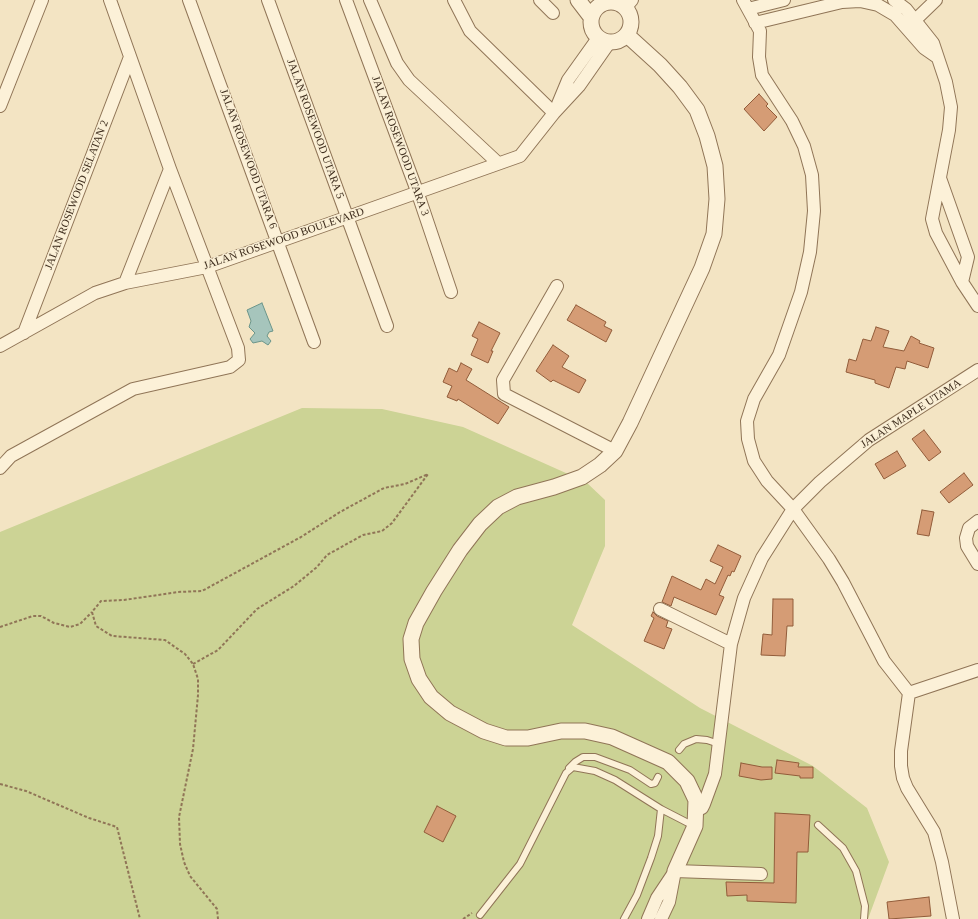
<!DOCTYPE html>
<html>
<head>
<meta charset="utf-8">
<style>
	body { margin:0 }
	canvas { display:block; background:#f3e4c3 }
</style>
</head>
<body>
<canvas width="978" height="919"></canvas>
<script>
const context = document.querySelector('canvas').getContext('2d');
context.lineJoin = 'round';
function fill(path, color) { context.fillStyle = color; context.fill(path, 'evenodd'); }
const shape = rows => new Path2D(rows.map(r => 'M' + r).join(''));
function stroke(path, color, width, dash) { context.strokeStyle = color; context.lineWidth = width; context.lineCap = dash ? 'butt' : 'round'; context.setLineDash(dash || []); context.stroke(path); }
function drawText(font, color, halo, rows, align = 'center') {
  context.font = font + ' Georgia,serif'; context.lineWidth = 3; context.setLineDash([]); context.textBaseline = 'middle'; context.strokeStyle = halo; context.fillStyle = color; for (const [text, x, y, turn = 0] of rows) {
    context.save(); context.translate(x, y); context.rotate((+turn || 0) * Math.PI / 180); context.textAlign = isNaN(turn) ? turn : align; if (halo) context.strokeText(text, 0, 0); context.fillText(text, 0, 0); context.restore();
  }
}
fill(shape([
	[302,408,382,409,463,427,586,482,605,500,605,546,572,625,700,708,813,766,867,808,889,862,868,919,0,919,0,532]
]), '#ccd395');
const water = shape([
	[262,303,273,331,269,332,267,336,271,341,268,345,262,341,253,343,250,339,255,333,249,327,251,321,247,310,262,303]
]);
fill(water, '#a6c5bc');
stroke(water, '#6b958a', 1);
const building = shape([
	[759,94,768,104,766,106,777,117,764,131,744,109,759,94],
	[576,305,606,322,604,326,612,330,606,342,567,320,576,305],
	[479,322,500,333,491,351,493,351,488,363,471,355,478,339,472,336,479,322],
	[876,327,889,331,883,347,904,351,911,336,920,341,919,343,934,348,928,368,907,361,905,369,896,367,889,388,875,383,875,380,846,372,849,359,856,361,863,339,871,341,876,327],
	[553,345,569,356,562,367,586,380,579,393,553,380,551,382,536,371,553,345],
	[461,363,472,369,466,380,509,407,498,424,458,399,457,401,447,397,452,386,443,382,449,368,457,372,461,363],
	[924,430,941,452,929,461,912,439,924,430],
	[897,451,906,466,884,479,875,464,897,451],
	[964,473,973,485,949,503,940,492,964,473],
	[922,510,934,512,929,536,917,534,922,510],
	[718,545,741,556,734,572,732,571,730,576,728,575,719,595,724,597,716,615,674,597,671,606,662,602,672,576,701,590,706,579,715,584,723,567,710,561,718,545],
	[773,599,793,599,793,626,787,626,785,656,761,655,763,634,772,635,773,599],
	[653,612,657,616,668,621,666,627,672,629,664,649,644,641,654,618,651,616,653,612],
	[777,760,799,763,798,767,813,767,813,778,800,778,800,776,775,773,777,760],
	[741,763,762,767,772,767,772,779,761,780,739,776,741,763],
	[437,806,456,816,443,842,424,832,437,806],
	[775,813,810,815,808,852,797,852,796,903,747,901,747,895,727,896,726,882,774,883,775,813],
	[929,897,931,916,889,919,887,902,929,897]
]);
fill(building, '#d59c75');
stroke(building, '#925c3a', 1);
const service = shape([
	[679,750,684,744,696,739,707,740,719,744],
	[569,768,575,762,583,757,595,757,630,770,651,784,655,783,658,777],
	[818,825,843,848,856,871,865,906,864,919],
	[480,915,520,864,566,773,573,767,595,771,615,780,661,809,694,826],
	[624,919,637,895,651,858,658,836,661,809]
]);
const minor = shape([
	[189,0,314,342],
	[268,0,387,326],
	[346,0,417,191,451,292],
	[370,0,397,63,409,80,498,163],
	[454,0,470,31,554,113],
	[540,0,553,13],
	[743,0,760,31,759,57,762,75,792,121,804,146,812,175,814,211,810,252,801,292,779,355,754,399,747,421,748,439,754,461,767,481,793,509,829,559,843,582,884,661,909,693,901,751,901,766,903,778,907,788,934,832,942,862,953,919],
	[894,0,906,9,933,43,946,82,951,107,949,130,932,219,936,233,962,282,978,306],
	[625,8,632,0],
	[748,9,784,0],
	[755,23,842,2,860,1,878,5,895,15,924,48,937,57],
	[909,26,936,0],
	[558,104,568,80,598,38],
	[0,106,42,0],
	[940,178,968,257,962,282],
	[125,283,170,169],
	[557,286,503,380,504,394,615,451],
	[24,333,130,57],
	[0,346,95,293,125,283,207,267,520,156,554,113,579,86,609,43],
	[0,468,11,456,133,389,230,367,239,360,238,348,170,169,110,0],
	[978,521,969,528,966,538,967,546,978,564],
	[660,609,731,644],
	[909,693,978,670],
	[696,811,702,808,704,804,715,774,731,644,744,598,762,558,793,509,820,482,869,440,978,370],
	[675,871,761,874],
	[648,919,657,898,675,871],
	[661,919,669,902,674,876]
]);
const tertiary = shape([
	[578,0,591,17],
	'591 22a20 20 0 1 1 40 0a20 20 0 1 1-40 0Z',
	[627,35,660,65,680,87,697,110,707,136,715,166,717,199,714,234,702,268,630,423,615,451,600,465,582,477,554,487,517,497,498,507,480,524,460,550,434,591,416,623,411,639,412,659,419,679,431,697,450,713,484,731,506,738,528,738,561,731,585,731,612,737,668,762,687,781,696,800,695,826,675,871]
]);
stroke(service, '#907557', 8);
stroke(minor, '#907557', 14);
stroke(tertiary, '#907557', 17);
stroke(shape([
	[0,627,33,616,41,616,54,623,70,627,80,624,92,612],
	[193,664,218,650,257,609,294,586,317,567,327,555,363,535,382,531,392,523,428,474,405,484,384,488,340,512,301,537,202,591,178,592,124,600,101,601,92,612,96,626,112,636,165,640,185,654,193,664,198,679,198,695,193,749,179,817,180,844,184,862,190,876,217,909,218,919],
	[0,784,26,791,89,818,117,827,140,919],
	[463,919,472,913]
]), '#907557', 2, [3, 2]);
stroke(service, '#fcf1d8', 6);
stroke(minor, '#fcf1d8', 12);
stroke(tertiary, '#fcf1d8', 15);
drawText('11px', '#3e2d1d', '#f9eed4', [
	["JALAN ROSEWOOD UTARA 5",315,129,70],
	["JALAN ROSEWOOD UTARA 3",400,146,70],
	["JALAN ROSEWOOD UTARA 6",248,159,70],
	["JALAN ROSEWOOD SELATAN 2",77,195,-69],
	["JALAN ROSEWOOD BOULEVARD",284,239,-19],
	["JALAN MAPLE UTAMA",911,414,-33]
]);
</script>
</body>
</html>
